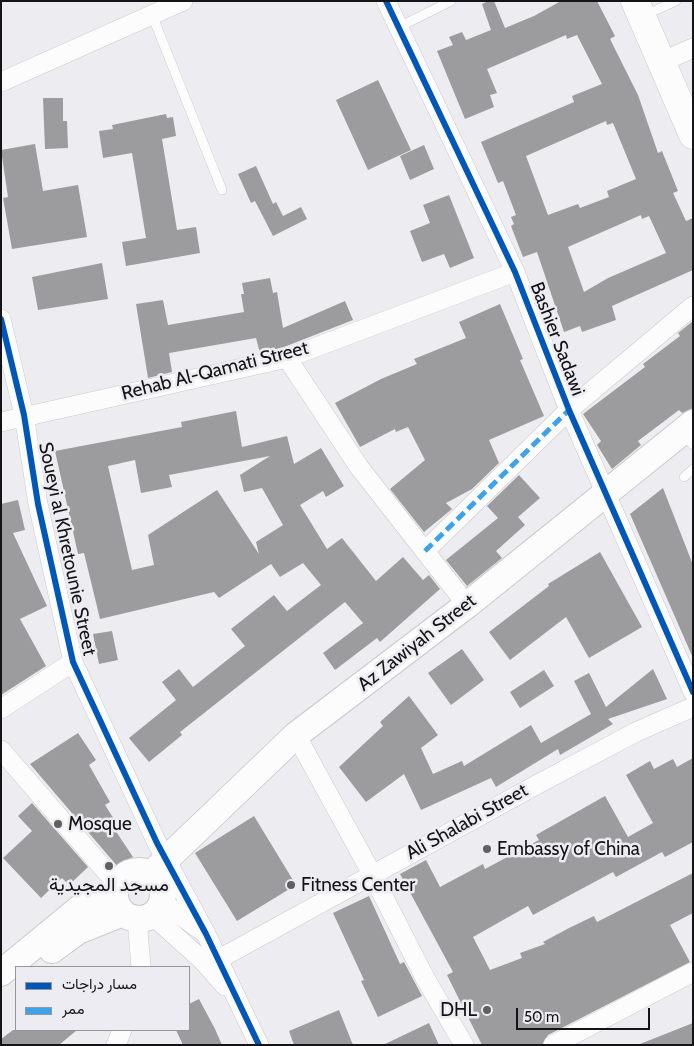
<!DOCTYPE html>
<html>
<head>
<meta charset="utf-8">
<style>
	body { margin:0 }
	#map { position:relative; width:694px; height:1046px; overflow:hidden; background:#ededf1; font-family:Cabin,Vazirmatn,sans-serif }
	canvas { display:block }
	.frame { position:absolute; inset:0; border:2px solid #141416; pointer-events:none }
	.legend { position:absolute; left:15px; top:966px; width:175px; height:65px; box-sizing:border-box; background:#ececf2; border:1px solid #96969a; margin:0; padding:6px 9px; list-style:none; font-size:15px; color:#141416 }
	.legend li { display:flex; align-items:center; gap:10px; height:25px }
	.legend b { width:25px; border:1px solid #96969a }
	.scale { position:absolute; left:516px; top:1008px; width:134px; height:22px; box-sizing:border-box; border:2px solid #141416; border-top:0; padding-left:6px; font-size:15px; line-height:18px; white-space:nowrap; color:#141416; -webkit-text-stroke:4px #ececf2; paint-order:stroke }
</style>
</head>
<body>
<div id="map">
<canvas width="694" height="1046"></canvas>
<div class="frame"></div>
<ul class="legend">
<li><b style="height:6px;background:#0057b8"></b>مسار دراجات</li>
<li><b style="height:6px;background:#3da2ea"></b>ممر</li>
</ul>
<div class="scale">50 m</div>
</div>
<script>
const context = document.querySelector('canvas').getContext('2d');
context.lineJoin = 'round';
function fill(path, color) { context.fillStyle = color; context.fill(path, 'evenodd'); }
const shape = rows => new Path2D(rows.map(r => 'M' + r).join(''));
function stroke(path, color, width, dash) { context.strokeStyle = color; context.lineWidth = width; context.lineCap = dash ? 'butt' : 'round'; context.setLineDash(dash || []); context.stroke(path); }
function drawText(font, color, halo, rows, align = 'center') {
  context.font = font + ' Cabin,Vazirmatn,sans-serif'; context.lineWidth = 5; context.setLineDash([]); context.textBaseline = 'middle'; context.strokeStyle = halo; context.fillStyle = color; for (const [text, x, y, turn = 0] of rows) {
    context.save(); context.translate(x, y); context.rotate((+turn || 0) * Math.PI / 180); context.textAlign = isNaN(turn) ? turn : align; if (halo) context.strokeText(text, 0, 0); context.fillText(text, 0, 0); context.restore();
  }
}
fill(shape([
	[488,1,494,1,505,28,534,16,561,1,597,1,615,36,610,39,638,95,658,153,662,151,678,191,673,193,686,221,693,218,693,270,612,306,616,320,582,332,580,326,564,332,537,252,523,257,511,226,514,224,511,217,516,215,503,181,498,183,481,142,574,102,572,96,602,84,577,35,567,39,566,35,487,69,497,93,490,95,494,107,465,119,437,51,453,45,449,37,462,32,466,40,491,30,482,4],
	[606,121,607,125,613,123,636,179,607,191,609,197,580,208,578,204,548,215,526,156],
	[641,215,642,219,649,216,666,253,608,278,584,292,568,247],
	[378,80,411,150,368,170,336,100],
	[43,98,63,98,63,121,67,121,68,148,45,149],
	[166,114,167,118,173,117,176,136,162,139,177,230,196,227,200,253,126,266,122,242,146,238,132,153,103,158,99,131,113,129,112,125],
	[35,144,43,191,78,185,87,237,12,249,3,198,8,197,1,150],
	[424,145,434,169,410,180,400,156],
	[256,166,273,204,276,202,283,216,301,207,307,219,273,236,255,201,251,203,238,174],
	[449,195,474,258,450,268,444,254,422,262,410,231,430,223,423,205],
	[102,263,108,299,38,310,32,277],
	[270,278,273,293,277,292,283,328,345,301,353,320,284,347,260,353,256,338,169,353,172,372,148,378,136,304,163,300,168,325,244,312,241,294,244,294,242,283],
	[500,304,523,359,520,360,544,416,489,440,499,463,472,489,446,503,452,509,424,532,390,489,425,460,408,427,396,432,395,429,360,447,335,403,381,379,417,364,414,359,466,338,459,322],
	[693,321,693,408,682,413,679,410,638,441,641,445,612,469,597,445,601,441,583,414,645,367,643,364,680,336,678,333],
	[236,411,242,447,287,436,294,464,321,448,344,486,326,497,323,491,300,505,327,549,342,538,376,581,403,557,423,580,429,575,440,589,380,642,377,638,335,670,323,653,363,623,345,602,180,732,182,735,149,762,129,738,176,700,162,682,179,669,193,687,245,646,231,629,274,595,287,611,321,585,303,563,280,577,271,564,219,598,214,592,100,619,84,553,78,554,55,451,182,427,181,422],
	[270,456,240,475,244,492,262,488,283,525,256,542,259,554,217,490,148,535,154,565,132,570,108,466,135,460,141,493,172,487,169,475],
	[519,475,540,498,518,517,525,525,496,551,502,558,467,586,446,560,498,518,487,506],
	[663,488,693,565,693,658,630,514],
	[18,500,25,530,13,533,47,606,20,619,46,666,1,695,1,504],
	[600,552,642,627,589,658,566,617,510,660,489,632,549,586,548,584],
	[112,631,118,660,99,664,93,634],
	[462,649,484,680,451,705,428,673],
	[653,669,667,699,608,719,613,724,560,755,558,749,496,787,491,778,421,810,404,774,366,802,339,767,383,726,380,722,409,696,438,735,421,748,433,774,462,761,464,766,531,725,541,743,591,714,574,681,589,673,606,707],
	[544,670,554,686,520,708,510,692],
	[78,733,96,760,89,765,110,802,105,805,119,827,115,830,133,857,118,867,30,764],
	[693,758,693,842,665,857,662,852,616,877,613,872,533,915,528,906,473,937,490,970,522,958,520,953,545,944,543,942,569,928,594,916,597,922,693,873,693,913,670,925,690,962,548,1035,542,1045,482,1045,447,975,453,972,400,874,426,860,440,887,483,864,485,869,539,840,536,835,605,796,628,837,653,823,626,775,650,761,654,769,673,759,677,767],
	[32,803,88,867,69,885,62,878,41,898,3,858,32,831,18,816],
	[254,816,296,885,237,921,195,853],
	[369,896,400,964,404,962,422,996,378,1017,361,981,364,980,333,913],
	[199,999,215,1029,222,1045,183,1045,176,1030,189,1030,189,1004],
	[339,1010,353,1045,294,1045,289,1031],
	[429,1023,439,1045,383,1045],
	[693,1023,693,1045,641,1045,640,1044],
	[13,1030,77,1030,59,1045,1,1045,1,1039]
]), '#9c9c9e');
const lane = shape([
	[656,10,676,1],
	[152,15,222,190],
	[399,27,451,1],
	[683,434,693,445],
	[684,477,693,469]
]);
const street = shape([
	[386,1,515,272,569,410,693,692],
	[675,56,693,48],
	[1,82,183,1],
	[1,319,24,415,38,504,73,662,157,843,206,934,259,1045],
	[287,358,359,467,467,605],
	[1,422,287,358,515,272],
	[425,551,569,410,693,306],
	[1,709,73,662],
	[296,735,372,874,425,978,464,1045],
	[1,750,117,884],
	[162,902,202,931],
	[152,915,202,960,225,986],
	[137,919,141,967],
	[219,959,538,784,636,732,693,707],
	[116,1045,122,1030],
	[553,1045,693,972]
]);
const secondary = shape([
	'115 895a24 24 0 1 1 48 0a24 24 0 1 1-48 0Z',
	[151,874,296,735,467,605,693,423],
	[52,950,78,931,123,913],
	[1,973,80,908,115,892]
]);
const highway = shape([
	[635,1,693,135]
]);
stroke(lane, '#cacacd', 10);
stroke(street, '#cacacd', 20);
stroke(secondary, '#cacacd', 28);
stroke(highway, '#cacacd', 29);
stroke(lane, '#fcfcfd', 9);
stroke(street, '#fcfcfd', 19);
stroke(secondary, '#fcfcfd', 26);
stroke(highway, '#fcfcfd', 28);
stroke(shape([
	[425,551,569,410]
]), '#3da2ea', 5, [10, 5]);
stroke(shape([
	[386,1,515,272,569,410,693,692],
	[1,319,24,415,38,504,73,662,157,843,206,934,259,1045]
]), '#0057b8', 6);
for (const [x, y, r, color] of [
	[58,824,5,"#606063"],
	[487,849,5,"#606063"],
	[109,866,5,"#606063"],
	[291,885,5,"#606063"],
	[487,1010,5,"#606063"]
]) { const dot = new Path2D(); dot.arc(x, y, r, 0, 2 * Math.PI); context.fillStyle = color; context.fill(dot); stroke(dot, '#ececf2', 2); }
drawText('19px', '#141416', '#ececf2', [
	["Bashier Sadawi",557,339,69],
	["Rehab Al-Qamati Street",215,371,-14],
	["Soueyi al Khretounie Street",67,549,78],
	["Az Zawiyah Street",417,643,-38],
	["Ali Shalabi Street",467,822,-29]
]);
drawText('19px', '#141416', '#ececf2', [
	["Mosque",68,824],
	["Embassy of China",497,849],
	["مسجد المجيدية",109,885,"center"],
	["Fitness Center",301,885],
	["DHL",477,1010,"right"]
], 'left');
</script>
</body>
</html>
